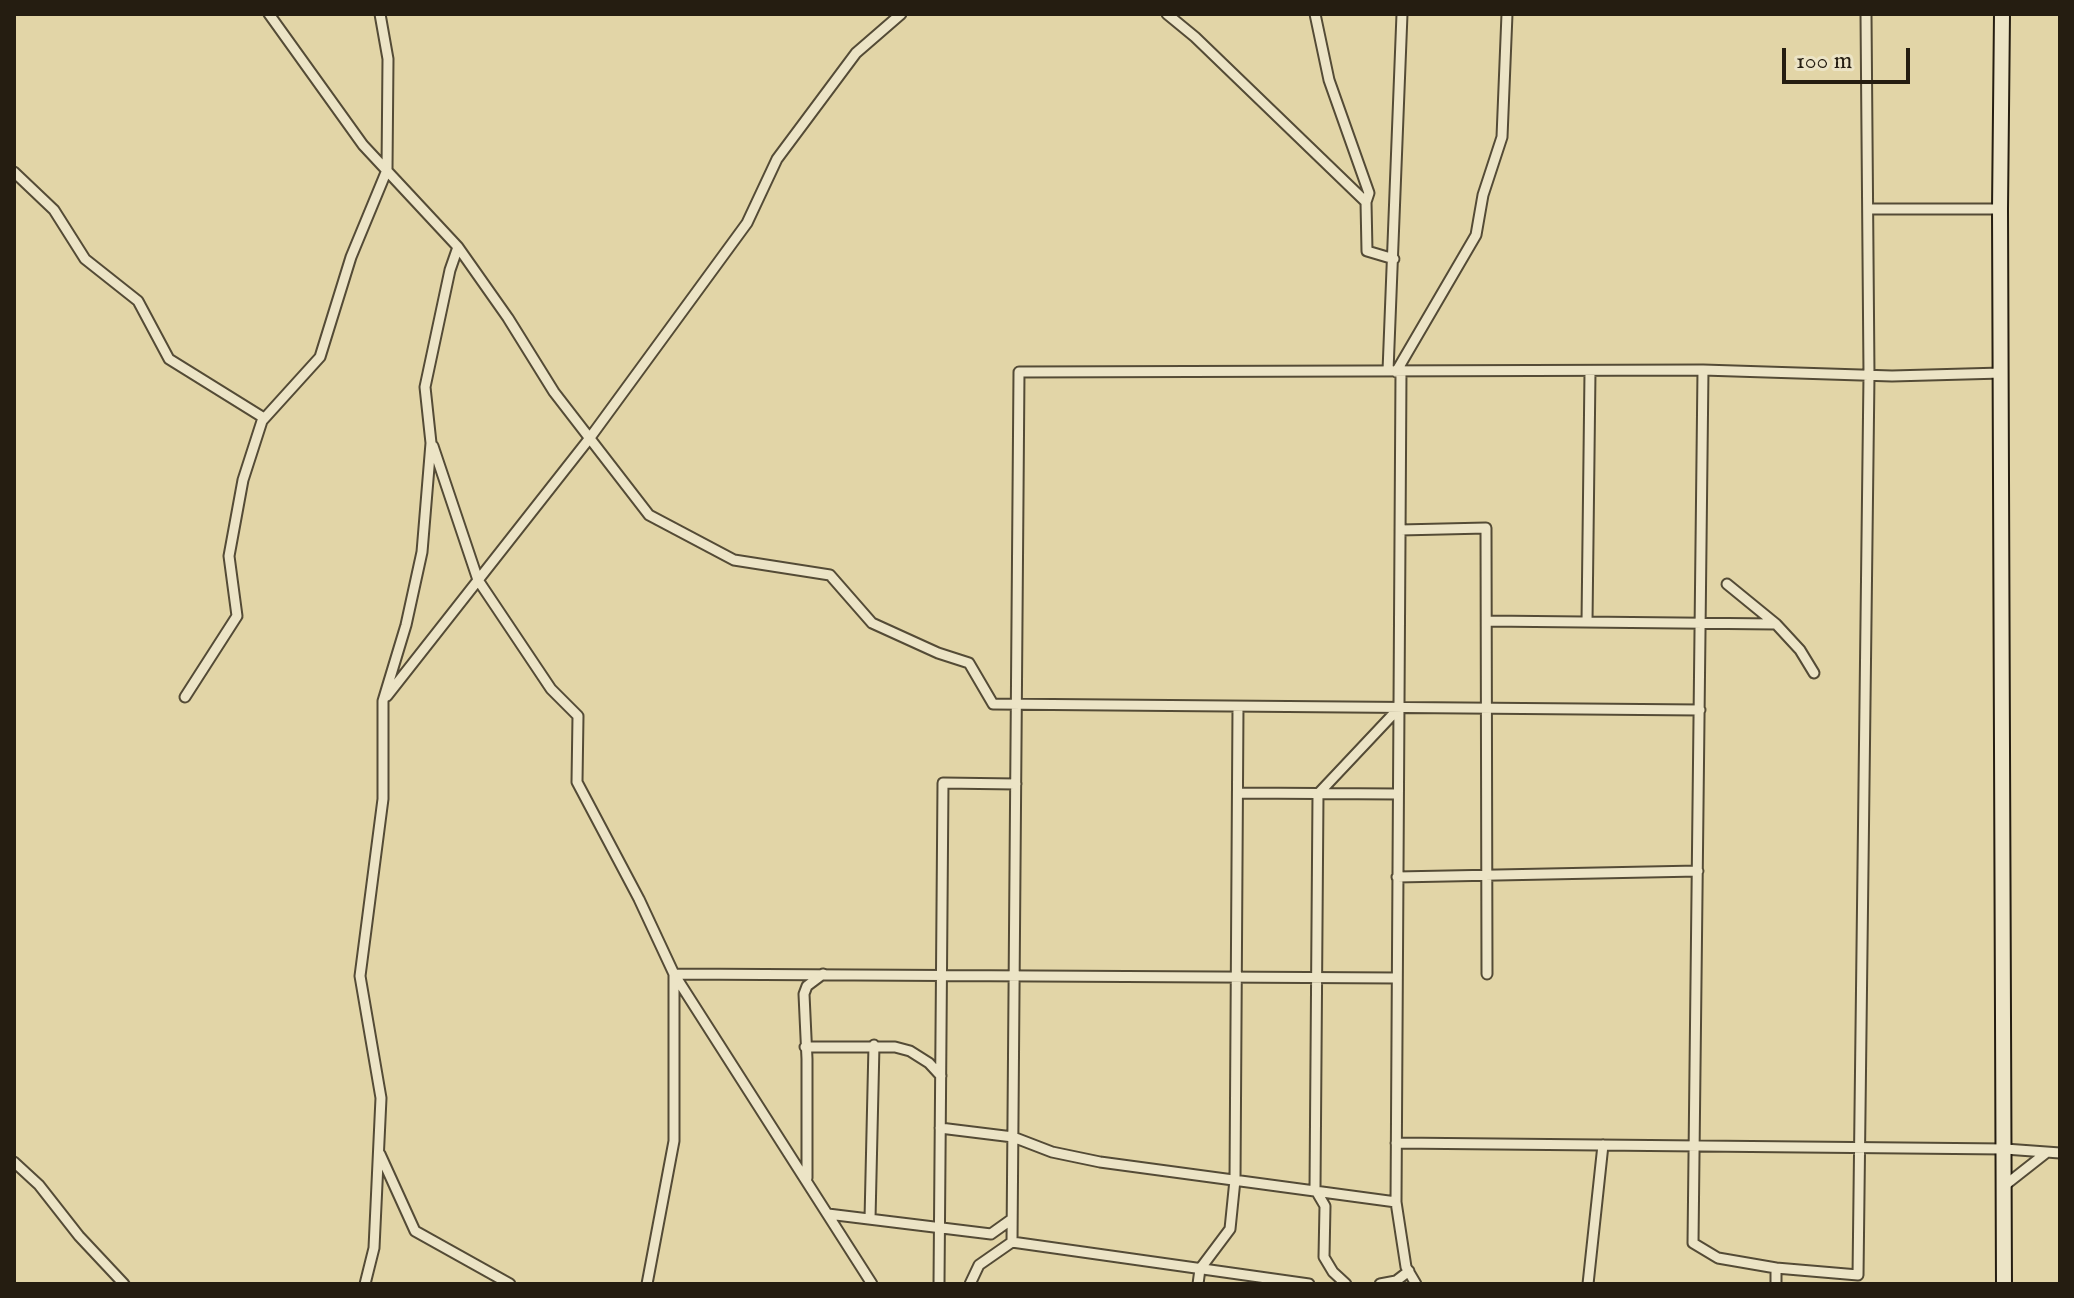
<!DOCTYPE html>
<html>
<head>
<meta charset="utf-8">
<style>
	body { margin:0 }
	#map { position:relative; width:2074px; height:1298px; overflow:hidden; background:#e2d5a7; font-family:"IM FELL English",serif }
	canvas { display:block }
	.frame { position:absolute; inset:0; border:16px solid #251d11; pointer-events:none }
	.scale { position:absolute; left:1782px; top:48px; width:128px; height:36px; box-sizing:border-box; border:4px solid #251d11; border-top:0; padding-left:10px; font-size:24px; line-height:28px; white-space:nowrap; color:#251d11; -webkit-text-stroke:6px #ece4c6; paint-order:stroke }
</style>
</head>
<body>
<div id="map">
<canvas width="2074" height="1298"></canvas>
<div class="frame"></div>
<div class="scale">100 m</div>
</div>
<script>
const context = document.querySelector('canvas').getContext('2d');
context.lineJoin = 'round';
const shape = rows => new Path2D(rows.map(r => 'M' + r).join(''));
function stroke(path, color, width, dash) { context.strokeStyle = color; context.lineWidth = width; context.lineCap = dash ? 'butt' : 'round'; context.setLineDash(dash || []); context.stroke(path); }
const street = shape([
	[269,14,363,145,458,247,508,318,554,392,649,515,734,560,830,575,872,623,938,653,969,663,993,704,1700,710],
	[1167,14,1195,37,1366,202],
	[1315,14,1329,80,1369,193,1366,202,1367,251,1394,259],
	[14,172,54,210,85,259,138,301,169,359,264,418],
	[1868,209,2000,209],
	[1703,370,1693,1243,1718,1258,1776,1268,1776,1284],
	[1388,371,1402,14],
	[1396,372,1476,235,1483,195,1502,137,1507,14],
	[1401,372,1396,1202,1406,1267,1416,1284],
	[433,446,478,580,551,689,578,716,577,782,639,899,674,974,872,1284],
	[1400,530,1486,528,1487,974],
	[1727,584,1776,624,1800,650,1814,673],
	[1487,621,1776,624],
	[1587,622,1590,372],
	[387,696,589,439,747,223,777,159,856,53,901,14],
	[185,697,237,616,229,556,243,480,262,421,320,357,351,257,387,170,388,59,380,14],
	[1238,793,1398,794],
	[1397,877,1698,871],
	[805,1047,895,1047,910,1051,929,1063,941,1076],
	[940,1128,1013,1137,1052,1152,1100,1162,1396,1202],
	[1396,1143,2005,1149,2060,1153],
	[380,1154,415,1231,510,1284],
	[14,1162,39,1185,79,1236,124,1284],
	[807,1178,807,1059,804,994,807,986,823,974],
	[2004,1186,2046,1153],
	[828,1214,991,1234,1012,1219],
	[870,1219,874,1045],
	[1012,1242,1019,372,1703,370,1892,376,2002,373],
	[1776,1268,1858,1275,1869,375,1866,14],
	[365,1284,374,1248,381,1098,360,976,383,799,383,701,406,625,422,552,431,443,425,387,450,270,458,247],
	[647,1284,674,1141,674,974,1397,978],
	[939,1284,943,783,1016,784],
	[970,1284,979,1265,1012,1242,1309,1284],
	[1198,1284,1200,1269,1230,1229,1235,1180,1238,707],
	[1346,1284,1333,1272,1324,1257,1325,1206,1315,1189,1318,794,1399,708],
	[1380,1284,1396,1281,1409,1271],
	[1588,1284,1603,1145]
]);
const secondary = shape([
	[2002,14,2000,209,2004,1284]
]);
stroke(street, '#544b36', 13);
stroke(secondary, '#251d11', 18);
stroke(street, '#ece4c6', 9);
stroke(secondary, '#ece4c6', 14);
</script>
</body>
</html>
